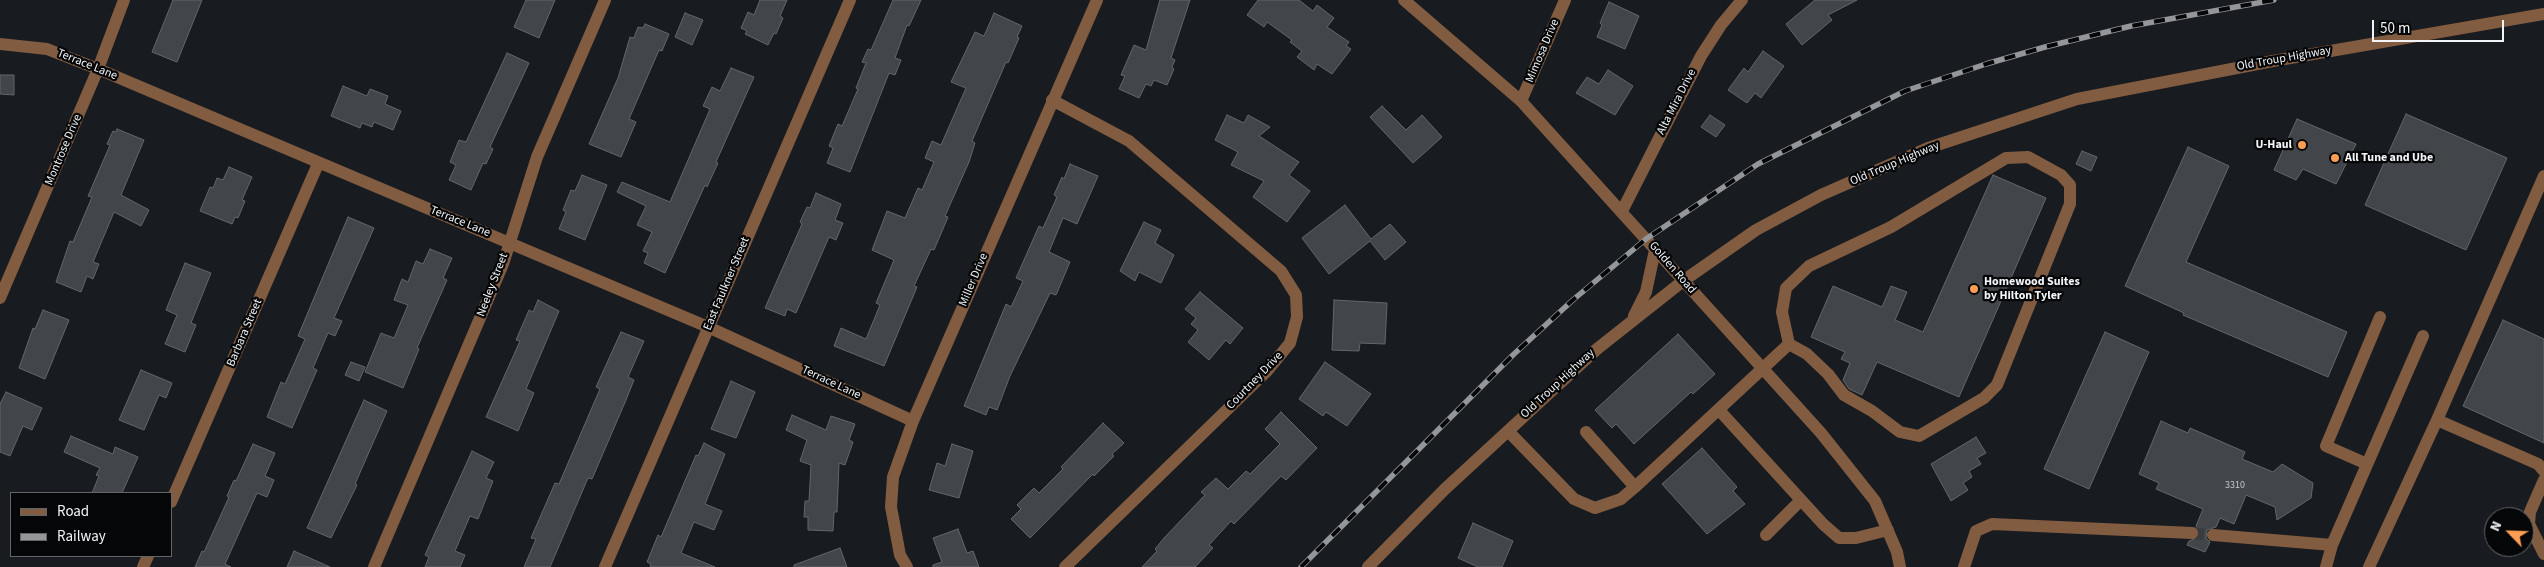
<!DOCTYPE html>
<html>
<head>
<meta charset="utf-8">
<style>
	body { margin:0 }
	#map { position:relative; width:2544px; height:567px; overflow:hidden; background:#181b1f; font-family:"Source Sans 3",sans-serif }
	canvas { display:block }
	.legend { position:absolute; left:10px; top:492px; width:162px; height:65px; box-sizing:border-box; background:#050607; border:1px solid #646567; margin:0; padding:6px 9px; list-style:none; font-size:15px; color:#f2f4f7 }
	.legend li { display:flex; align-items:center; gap:10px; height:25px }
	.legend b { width:25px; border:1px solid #646567 }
	.north { position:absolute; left:2484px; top:507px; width:50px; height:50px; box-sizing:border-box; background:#050607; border:1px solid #646567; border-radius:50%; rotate:294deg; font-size:14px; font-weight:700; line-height:20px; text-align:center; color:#f2f4f7 }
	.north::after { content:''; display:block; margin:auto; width:18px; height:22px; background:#fc9d53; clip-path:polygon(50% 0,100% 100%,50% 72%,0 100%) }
	.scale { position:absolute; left:2372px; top:20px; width:132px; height:22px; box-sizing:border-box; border:2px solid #f2f4f7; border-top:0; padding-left:6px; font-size:15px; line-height:18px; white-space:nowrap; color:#f2f4f7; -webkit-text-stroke:4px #050607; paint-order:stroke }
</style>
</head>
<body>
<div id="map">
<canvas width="2544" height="567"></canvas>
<ul class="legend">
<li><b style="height:6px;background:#825c41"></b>Road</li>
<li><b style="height:6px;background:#94969a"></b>Railway</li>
</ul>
<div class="north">N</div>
<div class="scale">50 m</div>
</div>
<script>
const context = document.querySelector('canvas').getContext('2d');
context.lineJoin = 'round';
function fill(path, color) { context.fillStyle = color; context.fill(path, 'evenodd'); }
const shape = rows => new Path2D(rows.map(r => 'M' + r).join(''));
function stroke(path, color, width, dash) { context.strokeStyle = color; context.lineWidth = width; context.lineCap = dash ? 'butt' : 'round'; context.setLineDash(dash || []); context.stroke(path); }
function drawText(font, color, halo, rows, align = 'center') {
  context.font = font + ' "Source Sans 3",sans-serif'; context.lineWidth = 4.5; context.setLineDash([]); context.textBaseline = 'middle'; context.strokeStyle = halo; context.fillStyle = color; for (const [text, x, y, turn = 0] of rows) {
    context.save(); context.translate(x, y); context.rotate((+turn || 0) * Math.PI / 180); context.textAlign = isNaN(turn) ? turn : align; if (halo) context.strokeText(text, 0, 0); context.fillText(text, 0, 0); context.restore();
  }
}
const building = shape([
	[173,0,202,0,177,62,152,52,173,0],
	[526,0,555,0,539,38,514,27,526,0],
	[760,0,787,0,780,16,783,18,776,34,774,33,768,45,745,34,747,31,741,28,748,12,754,15,760,0],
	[893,0,921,0,909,26,907,25,895,58,901,60,895,75,889,73,850,172,827,163,833,148,829,146,838,124,842,126,858,89,856,88,866,63,862,62,868,49,871,50,893,0],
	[1160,0,1190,0,1171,58,1175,60,1172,67,1174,69,1167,85,1154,80,1151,86,1146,84,1139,98,1119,89,1125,76,1121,75,1134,45,1146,50,1160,0],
	[1258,0,1299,0,1313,11,1317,5,1334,18,1327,27,1349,42,1346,46,1351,49,1332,74,1317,64,1314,70,1297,57,1302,51,1290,42,1292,40,1267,22,1264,27,1247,15,1258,0],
	[1815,0,1857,0,1828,15,1832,20,1802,45,1786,24,1815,0],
	[1609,2,1639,16,1625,49,1597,37,1602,25,1600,23,1609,2],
	[685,13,703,20,692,45,675,37,685,13],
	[994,13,1022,26,1017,37,1019,38,1008,63,1006,62,972,141,975,143,969,162,945,216,948,217,934,250,931,249,914,286,917,287,884,366,834,346,841,328,866,339,880,305,876,303,894,260,872,250,887,211,905,218,918,188,922,190,934,162,925,158,932,141,941,145,966,88,951,82,975,32,984,36,994,13],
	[645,24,669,34,662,51,659,50,629,119,636,122,621,157,589,144,618,78,630,37,634,38,638,27,643,28,645,24],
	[1763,51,1784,66,1761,98,1755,93,1747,103,1728,90,1744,68,1748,72,1763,51],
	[507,53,529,63,490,147,493,149,486,164,483,163,471,190,449,180,456,165,450,162,459,140,466,142,507,53],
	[731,68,754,77,716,162,718,163,707,187,705,185,665,273,644,263,648,253,643,251,652,232,637,225,646,206,617,192,622,182,670,202,710,109,703,106,712,87,720,91,731,68],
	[1608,70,1633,86,1615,115,1576,93,1587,77,1599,84,1608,70],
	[0,75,14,75,14,95,0,94,0,75],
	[343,86,367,96,370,89,388,96,385,104,401,111,393,130,374,122,372,127,362,123,360,128,331,116,343,86],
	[1382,106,1406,130,1422,115,1442,137,1413,163,1370,117,1382,106],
	[2406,114,2507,158,2466,250,2365,205,2406,114],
	[1227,115,1244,123,1248,115,1270,127,1259,136,1299,162,1289,175,1310,191,1287,222,1253,197,1264,181,1231,165,1238,152,1215,140,1227,115],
	[1710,115,1725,125,1716,137,1701,127,1710,115],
	[2297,119,2356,144,2336,184,2303,169,2296,180,2274,170,2297,119],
	[117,129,144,140,121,195,149,210,141,226,114,212,93,262,99,264,93,279,87,276,81,292,56,282,70,241,73,242,92,197,88,196,110,145,107,144,113,131,116,132,117,129],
	[2188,147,2229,166,2186,262,2347,332,2328,377,2183,315,2184,313,2125,286,2188,147],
	[2082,151,2097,157,2091,171,2076,164,2082,151],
	[1070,164,1098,176,1077,224,1063,218,1049,252,1070,262,1056,295,1050,293,1010,376,997,410,989,407,986,415,964,406,1006,304,1011,307,1023,281,1016,278,1039,226,1043,228,1057,197,1054,195,1062,177,1064,179,1070,164],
	[229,167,252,177,242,200,245,201,238,218,235,217,232,224,200,211,210,187,213,188,217,178,223,180,229,167],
	[582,175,607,185,585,240,559,229,566,212,563,210,571,190,575,191,582,175],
	[1993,175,2046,198,1959,397,1877,362,1862,395,1849,389,1843,380,1850,363,1841,359,1845,352,1811,337,1833,286,1882,307,1891,286,1907,292,1895,320,1923,332,1993,175],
	[816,193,841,204,835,220,843,223,836,240,829,237,796,313,787,309,785,316,765,308,802,224,800,222,807,207,810,208,816,193],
	[1345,205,1371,239,1390,224,1406,242,1385,260,1370,241,1329,274,1302,238,1345,205],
	[348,217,374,228,334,318,342,321,335,336,328,333,313,368,317,370,292,428,267,417,281,382,285,384,305,339,298,336,348,217],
	[1144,222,1161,230,1155,243,1174,255,1161,283,1139,272,1135,281,1120,271,1144,222],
	[430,249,452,258,443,278,447,280,417,348,419,349,403,388,365,372,381,333,394,338,408,305,394,300,402,279,408,282,416,261,423,264,430,249],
	[185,263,211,273,191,323,196,325,185,352,165,344,177,315,166,310,185,263],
	[1200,292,1243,328,1230,344,1226,340,1209,360,1188,342,1198,330,1191,324,1196,318,1185,309,1200,292],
	[538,300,559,311,526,389,534,393,518,431,486,417,520,341,516,340,529,310,533,312,538,300],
	[1334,300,1387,303,1385,344,1360,343,1359,351,1332,350,1334,300],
	[43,310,69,320,45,379,19,368,33,328,35,329,43,310],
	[2503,320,2544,339,2544,443,2463,406,2503,320],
	[621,332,644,341,628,377,634,380,626,400,592,479,588,478,550,567,524,567,536,539,531,538,555,483,559,484,600,389,596,387,621,332],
	[2105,332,2149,352,2089,489,2044,469,2105,332],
	[1678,334,1715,374,1693,394,1691,392,1634,444,1616,424,1612,428,1595,410,1678,334],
	[351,362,365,367,359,381,345,375,351,362],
	[1325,362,1371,394,1347,426,1326,412,1323,416,1299,399,1325,362],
	[141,370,172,383,166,398,159,395,144,430,119,420,141,370],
	[731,381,755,392,736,438,711,429,731,381],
	[6,392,42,408,32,430,23,426,10,456,0,452,0,404,6,392],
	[364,400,387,411,355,484,357,485,331,538,307,528,364,400],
	[1281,412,1317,448,1286,480,1281,476,1234,524,1231,521,1209,545,1213,548,1195,567,1142,567,1157,551,1155,549,1165,537,1205,495,1201,492,1216,478,1228,489,1246,471,1250,474,1280,444,1265,429,1281,412],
	[792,415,826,430,831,416,855,424,849,440,853,442,845,465,839,463,837,512,834,512,833,531,808,530,808,517,804,517,805,501,809,501,811,465,800,461,807,440,786,430,792,415],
	[2161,421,2188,433,2190,428,2245,452,2242,459,2273,472,2282,464,2313,483,2311,498,2277,520,2275,507,2246,495,2234,524,2220,518,2216,527,2207,530,2206,538,2210,542,2205,552,2187,545,2189,541,2199,537,2199,530,2196,526,2203,509,2156,489,2159,483,2139,474,2161,421],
	[1103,423,1124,443,1112,454,1114,456,1094,476,1093,474,1030,538,1011,519,1021,509,1017,505,1034,488,1039,493,1063,469,1061,467,1103,423],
	[71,436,113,454,115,447,138,457,122,493,92,493,99,476,96,475,100,468,64,452,71,436],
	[1976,437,1986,453,1977,458,1981,464,1969,471,1972,477,1963,483,1968,490,1951,501,1931,464,1976,437],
	[704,443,725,454,705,504,722,511,714,530,694,522,681,553,715,567,650,567,651,564,647,562,658,535,661,537,696,455,698,456,704,443],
	[253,444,275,453,265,476,274,480,267,497,257,493,225,564,231,567,195,567,202,551,204,552,229,497,227,496,234,480,236,481,253,444],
	[952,444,973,451,959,498,929,490,937,463,945,466,952,444],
	[1702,448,1737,487,1733,491,1745,504,1707,534,1662,484,1702,448],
	[472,451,494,462,486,478,493,481,478,519,470,516,455,551,465,555,460,567,425,567,429,557,425,555,472,451],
	[1473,523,1513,541,1502,567,1478,567,1458,558,1473,523],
	[958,529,967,553,973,551,979,567,933,567,933,565,942,562,933,538,958,529],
	[840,548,847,567,794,567,794,565,840,548],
	[294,551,330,567,287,567,294,551]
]);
fill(building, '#42464a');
stroke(building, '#63676c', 1);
stroke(shape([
	[2192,533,2213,535]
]), '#393c3f', 12, [12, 6]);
stroke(shape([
	[1404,0,1521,101,1821,433,1875,501,1897,552,1900,567],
	[0,44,47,49,98,69,708,327,913,421],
	[1052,100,1129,141,1281,271,1296,295,1297,317,1290,343,1267,371,1065,567],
	[1521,101,1565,0],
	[2028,157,2061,175,2070,185,2070,204,1997,385,1984,398,1919,436,1900,432,1872,411,1844,395,1828,374,1807,354,1789,344,1782,312,1786,288,1809,266,1891,227,2006,158,2028,157],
	[1622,211,1701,56,1721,25,1742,0],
	[0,298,98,69,124,0],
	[1634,316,1646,292,1655,250],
	[1719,410,1823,524,1839,538,1856,538,1888,530],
	[2437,420,2538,464,2544,471],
	[1508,431,1574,499,1595,508,1621,499,1635,487,1586,432],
	[2367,464,2326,446,2380,317],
	[2544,480,2530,512,2529,524,2544,554],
	[1635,487,1789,344],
	[171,502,318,164],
	[1766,535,1801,500],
	[2213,535,2332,545,2326,567],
	[2332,545,2423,336],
	[143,567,148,556],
	[374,567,503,264,537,157,605,0],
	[605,567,850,0],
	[907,567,900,555,891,507,893,477,913,421,1097,0],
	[1368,567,1445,489,1597,349,1683,281,1756,230,1821,195,1928,148,2077,99,2273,61,2544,14],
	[1964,567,1976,531,1992,524,2192,533],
	[2369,567,2437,420,2544,176]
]), '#825c41', 12);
const rail = shape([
	[1301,567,1514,354,1574,299,1646,239,1758,164,1905,91,1986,64,2045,47,2131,26,2274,0]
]);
stroke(rail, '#94969a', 5.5);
stroke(rail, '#050607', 4, [11]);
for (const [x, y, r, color] of [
	[2302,145,5,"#fc9d53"],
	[2335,158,5,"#fc9d53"],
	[1974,289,5,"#fc9d53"]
]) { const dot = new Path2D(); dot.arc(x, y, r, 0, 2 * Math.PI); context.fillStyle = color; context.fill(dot); stroke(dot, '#050607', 2); }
drawText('10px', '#c6c8cc', null, [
	["3310",2235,486]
]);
drawText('12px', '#f2f4f7', '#050607', [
	["Mimosa Drive",1543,51,-67],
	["Old Troup Highway",2284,59,-10],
	["Terrace Lane",87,65,22],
	["Alta Mira Drive",1677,102,-63],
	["Montrose Drive",64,150,-67],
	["Old Troup Highway",1895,164,-23],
	["Terrace Lane",460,222,22],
	["Golden Road",1672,268,49],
	["Miller Drive",974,280,-67],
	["East Faulkner Street",727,284,-67],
	["Neeley Street",493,285,-69],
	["Barbara Street",245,333,-67],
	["Courtney Drive",1255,381,-46],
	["Terrace Lane",831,383,25],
	["Old Troup Highway",1558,384,-43]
]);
drawText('bold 12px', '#f2f4f7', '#050607', [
	["U-Haul",2292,145,"right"],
	["All Tune and Ube",2345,158],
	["Homewood Suites",1984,282],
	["by Hilton Tyler",1984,296]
], 'left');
</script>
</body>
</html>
